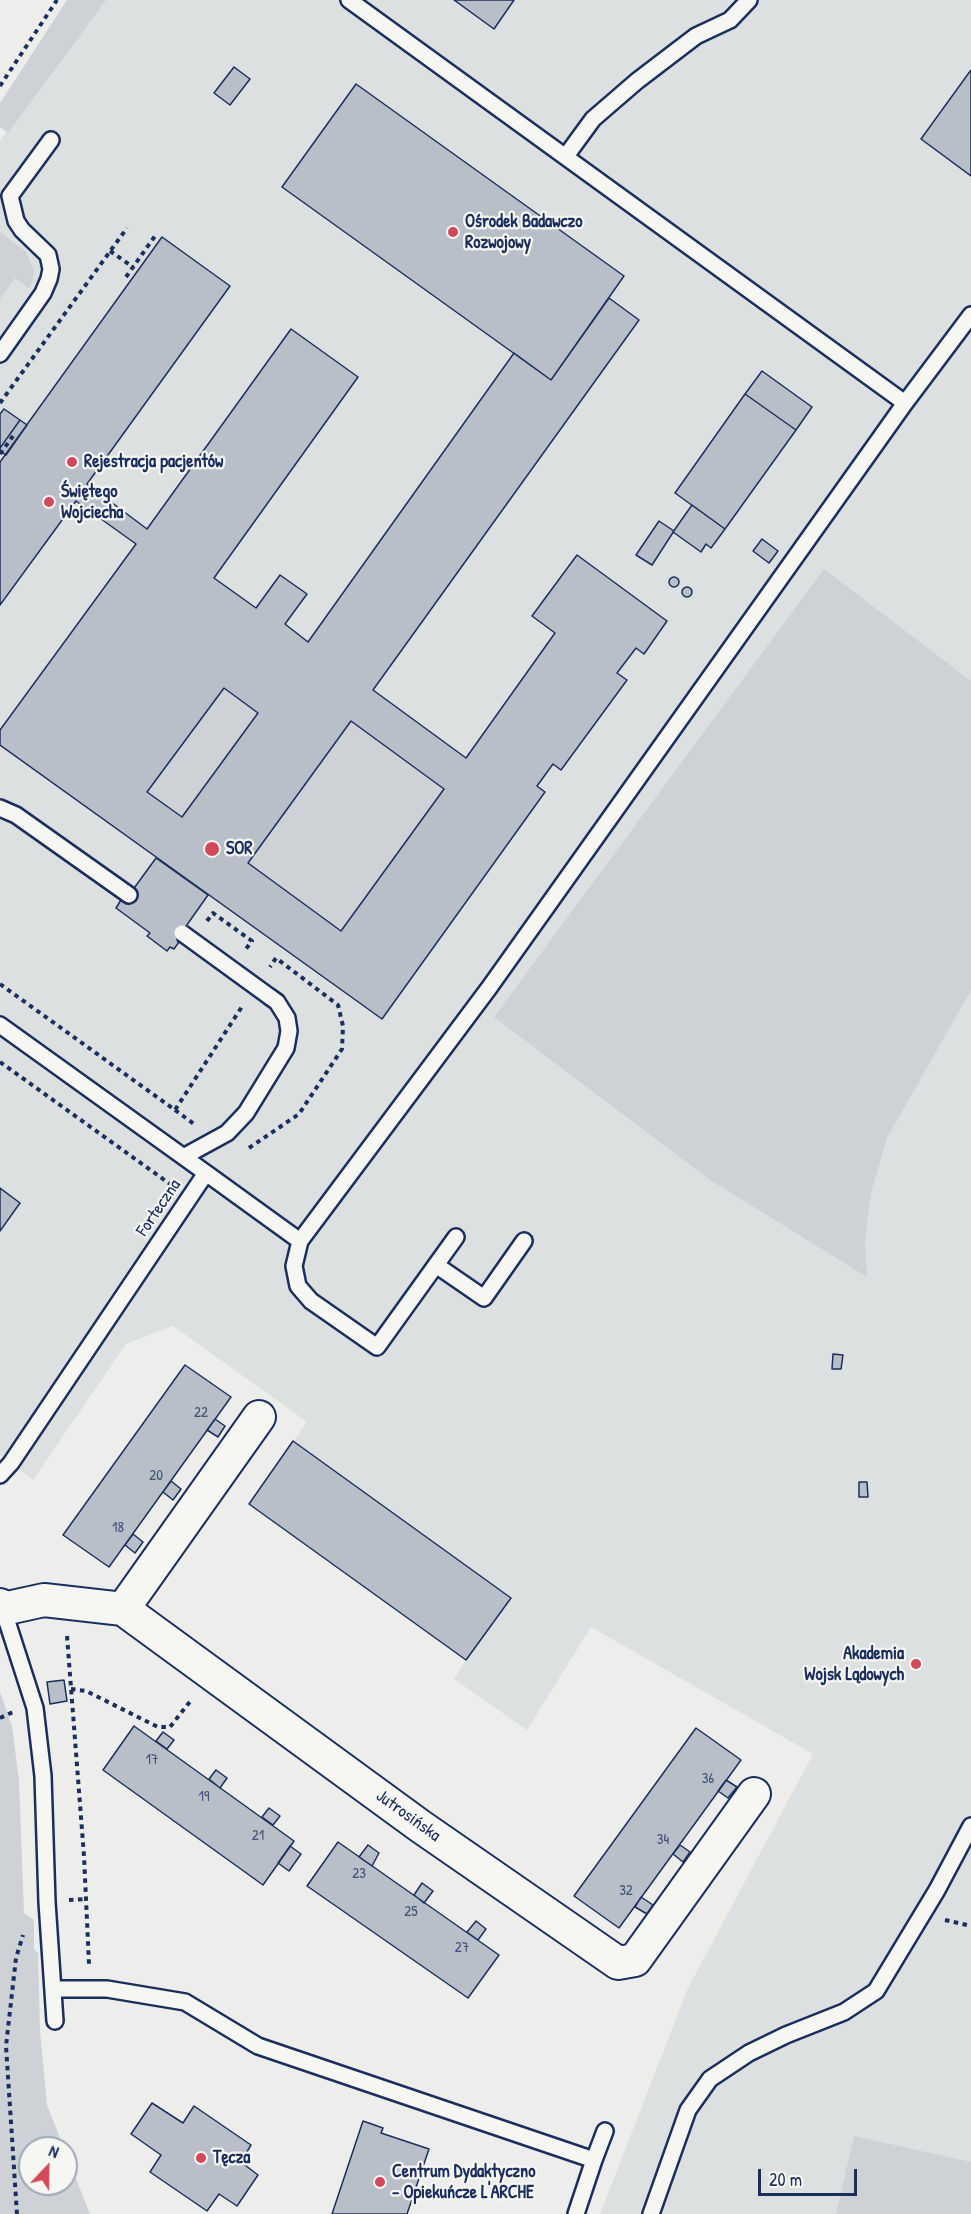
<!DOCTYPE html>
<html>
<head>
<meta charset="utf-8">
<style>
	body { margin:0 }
	#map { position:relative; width:971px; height:2214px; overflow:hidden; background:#edeeec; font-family:"Patrick Hand",sans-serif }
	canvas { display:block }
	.north { position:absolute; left:18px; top:2136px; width:60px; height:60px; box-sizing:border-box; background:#f6f6f2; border:2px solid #9ea6b7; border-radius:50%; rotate:22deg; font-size:16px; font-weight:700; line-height:24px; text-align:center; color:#1b2f5e }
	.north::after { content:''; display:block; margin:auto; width:21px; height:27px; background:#d1495b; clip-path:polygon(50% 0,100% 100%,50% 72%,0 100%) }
	.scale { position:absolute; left:758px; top:2169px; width:99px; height:27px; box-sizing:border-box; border:3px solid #1b2f5e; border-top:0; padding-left:8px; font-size:18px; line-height:21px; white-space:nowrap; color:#1b2f5e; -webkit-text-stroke:4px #f6f6f2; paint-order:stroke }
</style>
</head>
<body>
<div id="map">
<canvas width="971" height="2214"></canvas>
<div class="north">N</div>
<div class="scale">20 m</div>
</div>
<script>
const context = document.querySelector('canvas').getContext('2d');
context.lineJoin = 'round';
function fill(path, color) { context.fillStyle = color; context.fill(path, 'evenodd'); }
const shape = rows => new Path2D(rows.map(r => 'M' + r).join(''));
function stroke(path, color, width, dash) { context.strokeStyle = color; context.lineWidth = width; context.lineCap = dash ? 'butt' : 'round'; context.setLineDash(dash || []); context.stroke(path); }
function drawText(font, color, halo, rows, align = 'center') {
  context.font = font + ' "Patrick Hand",sans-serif'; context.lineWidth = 4.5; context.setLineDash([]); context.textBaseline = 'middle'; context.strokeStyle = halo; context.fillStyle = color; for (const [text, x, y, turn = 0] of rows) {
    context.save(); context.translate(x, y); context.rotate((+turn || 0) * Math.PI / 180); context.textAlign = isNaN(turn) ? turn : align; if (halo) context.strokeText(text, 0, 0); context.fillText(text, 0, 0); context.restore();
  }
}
fill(shape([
	[94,0,971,0,971,2214,600,2214,688,1988,813,1754,591,1627,527,1730,454,1679,466,1660,249,1504,307,1422,173,1326,126,1344,33,1480,0,1455,0,141]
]), '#dde0e1');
fill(shape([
	[67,0,106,0,8,133,0,127,0,103],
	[0,232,26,252,34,271,33,280,29,288,15,278,0,299],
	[824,569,971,681,971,990,887,1138,871,1193,865,1239,867,1277,710,1180,494,1017],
	[224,688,258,713,182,817,147,792],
	[351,721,444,789,341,931,248,863],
	[0,1692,12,1726,19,1780,24,1913,34,1920,34,1949,38,1953,40,2031,47,2105,64,2148,30,2148,30,2184,66,2184,66,2154,90,2214,0,2214],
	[854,2136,971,2162,971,2214,836,2214]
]), '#ced2d7');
const building = shape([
	[454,0,514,0,494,29,454,0],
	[234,67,250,79,230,105,214,93,234,67],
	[971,70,971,176,921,139,971,70],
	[356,84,624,276,551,380,282,187,356,84],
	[162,237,230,286,87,484,147,529,291,329,358,377,214,578,256,608,280,575,307,594,285,624,308,642,514,353,551,380,609,298,639,320,373,690,466,758,555,633,532,616,577,555,667,621,644,654,636,648,617,673,627,680,561,770,553,764,537,786,545,792,382,1019,0,745,0,730,136,544,76,501,0,605,0,462,162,237],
	[224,688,258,713,182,817,147,792,224,688],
	[351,721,444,789,341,931,248,863,351,721],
	[762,371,812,407,796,430,745,394,762,371],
	[745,394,796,430,725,529,675,493,745,394],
	[4,409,20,420,0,448,0,414,4,409],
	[20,420,27,425,6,455,0,451,0,448,20,420],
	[692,505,725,529,711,548,706,544,701,552,673,532,692,505],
	[659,521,674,531,652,565,636,555,659,521],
	[762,539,778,551,769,563,753,551,762,539],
	'669 582a5 5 0 1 1 10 0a5 5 0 1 1-10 0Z',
	'682 592a5 5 0 1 1 10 0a5 5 0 1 1-10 0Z',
	[156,858,208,895,177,939,179,942,174,949,170,947,167,951,147,936,150,933,116,908,121,900,124,902,156,858],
	[0,1188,20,1203,0,1231,0,1188],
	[833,1354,843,1355,841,1369,832,1369,833,1354],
	[185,1365,231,1397,109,1567,63,1535,185,1365],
	[215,1419,225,1426,218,1437,207,1430,215,1419],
	[293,1441,511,1598,466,1660,249,1504,293,1441],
	[171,1481,181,1489,173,1500,163,1492,171,1481],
	[859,1482,867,1482,868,1497,859,1497,859,1482],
	[133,1534,143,1542,135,1553,125,1545,133,1534],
	[64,1680,67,1701,50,1704,47,1682,64,1680],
	[134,1726,294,1841,263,1885,103,1770,134,1726],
	[696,1728,741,1760,619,1928,574,1896,696,1728],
	[163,1732,174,1740,167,1749,156,1741,163,1732],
	[216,1770,227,1778,220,1788,209,1779,216,1770],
	[726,1780,737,1787,728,1798,718,1791,726,1780],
	[269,1808,280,1816,273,1825,262,1817,269,1808],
	[338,1842,499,1955,468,1998,307,1886,338,1842],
	[368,1845,379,1853,372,1866,359,1857,368,1845],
	[680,1845,690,1852,683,1862,673,1854,680,1845],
	[290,1846,301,1854,289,1871,278,1863,290,1846],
	[422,1883,433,1891,424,1903,414,1895,422,1883],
	[641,1897,653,1905,647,1914,635,1907,641,1897],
	[476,1921,486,1929,478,1940,467,1932,476,1921],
	[152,2103,183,2123,194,2106,251,2145,241,2162,258,2175,237,2206,219,2194,207,2211,150,2172,161,2155,131,2134,152,2103],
	[363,2121,383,2128,381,2133,429,2149,407,2214,332,2214,363,2121]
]);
fill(building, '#b9bfc8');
stroke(building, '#1b2f5e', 1.5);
const service = shape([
	[349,0,905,403],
	[566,156,593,119,637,81,696,36,730,20,749,0],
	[0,354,43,293,49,279,51,269,48,255,22,230,16,221,10,196,51,140],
	[0,808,16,815,129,895],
	[0,1025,206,1173,11,1463,0,1475],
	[185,1156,227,1133,246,1113,286,1048,289,1031,287,1018,277,1002,270,997],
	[206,1173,300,1241],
	[456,1237,377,1347,311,1301,298,1286,294,1266,300,1241,489,988,905,403,971,315],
	[436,1265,484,1298,524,1241],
	[3,1609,35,1708,43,1776,47,1902,55,2021],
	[54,1989,107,1989,185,2002,258,2046,594,2160,576,2214],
	[594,2160,605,2131],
	[651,2214,688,2110,710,2079,749,2053,786,2035,844,2012,876,1991,937,1890,971,1826]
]);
const minor = shape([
	[0,1605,3,1609,44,1600,123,1609,420,1826,618,1963,635,1960,754,1794],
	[123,1609,259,1417]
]);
stroke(service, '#1b2f5e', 20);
stroke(minor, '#1b2f5e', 36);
stroke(shape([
	[0,86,57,0],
	[110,251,133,267],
	[126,277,155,236],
	[0,403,127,228],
	[0,454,13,436],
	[207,921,213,913,252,941,245,950],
	[0,984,175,1110,243,1005],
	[0,1062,170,1184],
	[175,1110,194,1124],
	[249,1148,299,1114,342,1049,343,1026,338,1005,276,958,270,967],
	[67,1636,84,1856,89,1964],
	[71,1689,86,1691,158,1727,170,1727,192,1699],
	[0,1718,13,1712],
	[69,1900,86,1899],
	[945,1920,971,1926],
	[17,2214,6,2046,16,1958,23,1935]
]), '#1b2f5e', 4, [4.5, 4.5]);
stroke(service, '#f6f6f2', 15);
stroke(minor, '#f6f6f2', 32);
const serviceBridge = shape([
	[182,933,270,997]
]);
stroke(serviceBridge, '#1b2f5e', 20, []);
stroke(serviceBridge, '#f6f6f2', 15);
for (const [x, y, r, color] of [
	[453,232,6,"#d1495b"],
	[72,462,6,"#d1495b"],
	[49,502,6,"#d1495b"],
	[212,849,8,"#d1495b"],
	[916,1664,6,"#d1495b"],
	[201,2158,6,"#d1495b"],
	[380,2182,6,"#d1495b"]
]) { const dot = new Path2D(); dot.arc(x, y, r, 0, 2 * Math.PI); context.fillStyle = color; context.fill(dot); stroke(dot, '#f6f6f2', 2); }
drawText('15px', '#425378', null, [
	["22",201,1413],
	["20",156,1476],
	["18",118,1528],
	["17",152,1760],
	["36",708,1779],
	["19",204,1797],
	["21",258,1836],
	["34",663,1840],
	["23",359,1874],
	["32",626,1891],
	["25",411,1912],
	["27",462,1948]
]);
drawText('bold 18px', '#1b2f5e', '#f6f6f2', [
	["Ośrodek Badawczo",465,222],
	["Rozwojowy",465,243],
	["Rejestracja pacjentów",84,462],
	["Świętego",61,492],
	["Wojciecha",61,513],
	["SOR",226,849],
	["Akademia",904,1654,"right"],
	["Wojsk Lądowych",904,1675,"right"],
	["Tęcza",213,2158],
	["Centrum Dydaktyczno",392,2172],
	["- Opiekuńcze L'ARCHE",392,2193]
], 'left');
drawText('18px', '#1b2f5e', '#f6f6f2', [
	["Forteczna",159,1208,-56],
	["Jutrosińska",408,1816,36]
]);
</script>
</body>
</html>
